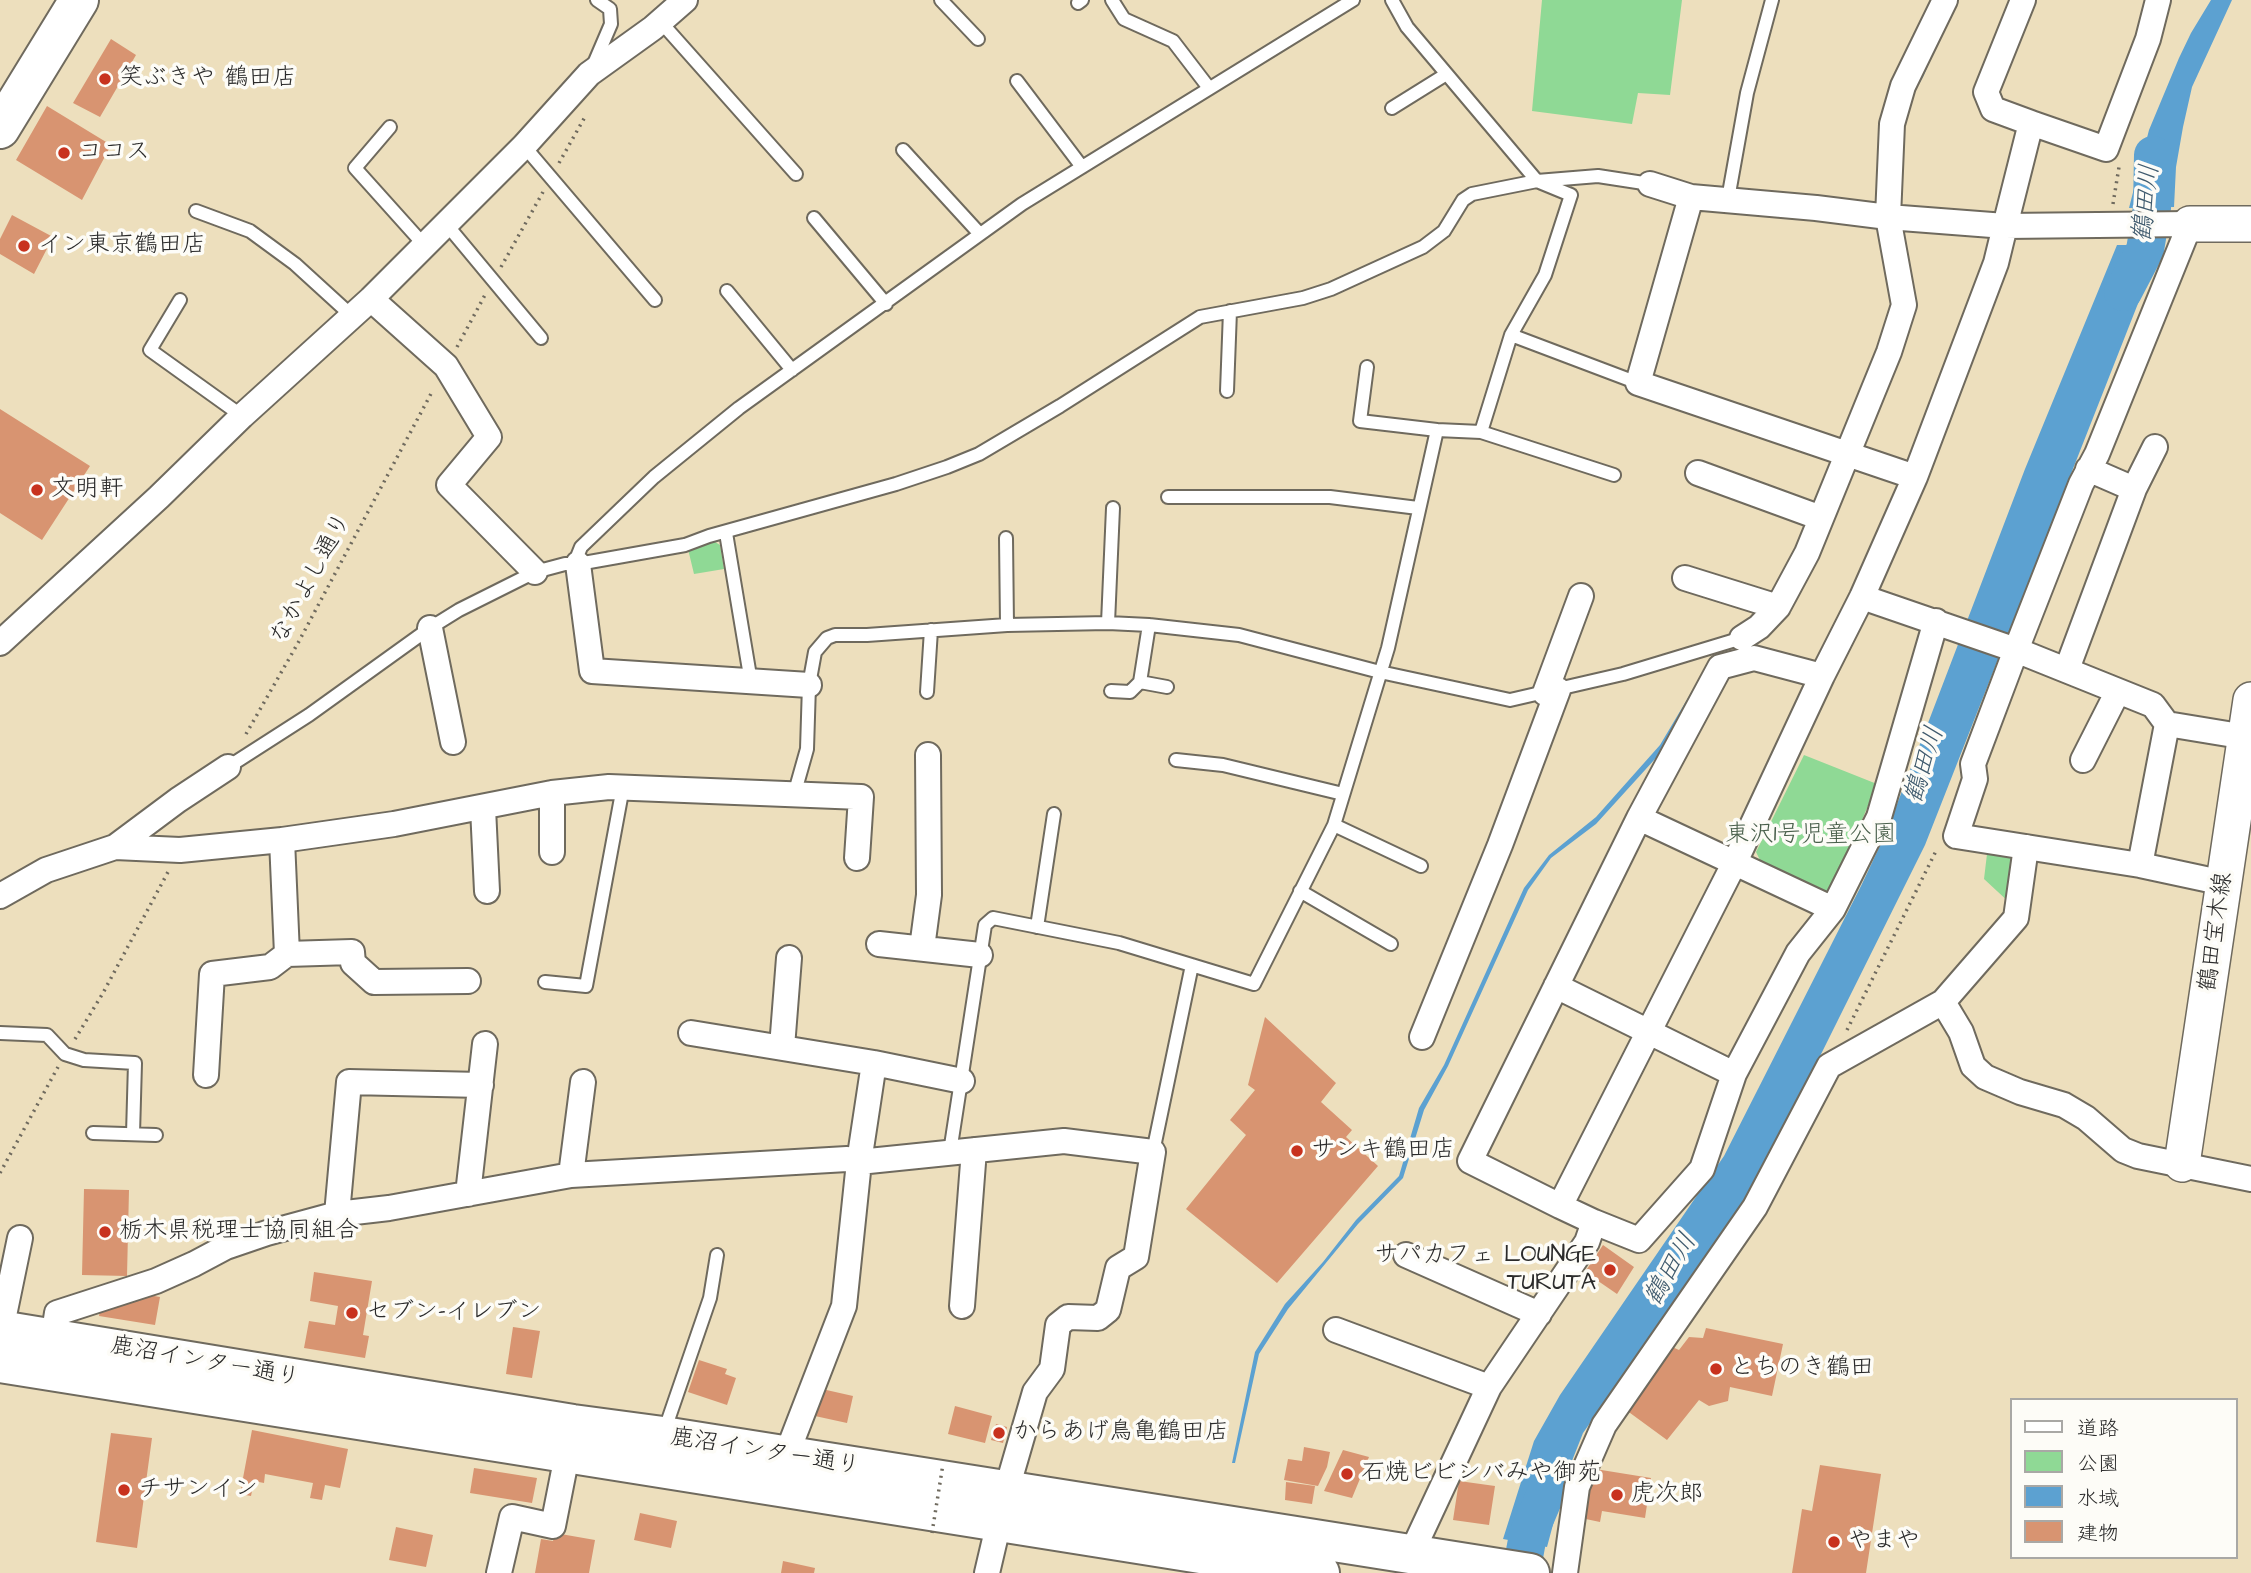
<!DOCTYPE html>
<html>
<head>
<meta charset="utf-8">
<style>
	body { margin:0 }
	#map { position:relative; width:2251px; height:1573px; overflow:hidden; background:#eddfbd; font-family:"Architects Daughter","Klee One",sans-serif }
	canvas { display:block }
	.legend { position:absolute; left:2010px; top:1398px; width:228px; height:161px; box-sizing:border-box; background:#fdfcf7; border:2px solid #a9a8a5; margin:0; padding:9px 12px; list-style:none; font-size:21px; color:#2b2b2b }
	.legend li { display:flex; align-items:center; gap:14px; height:35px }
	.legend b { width:35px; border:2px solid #a9a8a5 }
</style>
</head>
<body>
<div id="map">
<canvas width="2251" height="1573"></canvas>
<ul class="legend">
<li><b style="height:9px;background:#fff"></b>道路</li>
<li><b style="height:19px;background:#8fd995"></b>公園</li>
<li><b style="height:19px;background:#5ca1d1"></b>水域</li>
<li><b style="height:19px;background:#d89471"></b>建物</li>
</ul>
</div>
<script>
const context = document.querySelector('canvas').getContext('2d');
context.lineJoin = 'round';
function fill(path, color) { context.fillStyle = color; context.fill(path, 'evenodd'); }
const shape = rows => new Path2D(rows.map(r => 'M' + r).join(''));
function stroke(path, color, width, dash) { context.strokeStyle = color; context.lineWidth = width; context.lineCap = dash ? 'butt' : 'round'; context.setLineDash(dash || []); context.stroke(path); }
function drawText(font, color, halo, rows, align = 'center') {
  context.font = font + ' "Architects Daughter","Klee One",sans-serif'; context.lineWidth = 7; context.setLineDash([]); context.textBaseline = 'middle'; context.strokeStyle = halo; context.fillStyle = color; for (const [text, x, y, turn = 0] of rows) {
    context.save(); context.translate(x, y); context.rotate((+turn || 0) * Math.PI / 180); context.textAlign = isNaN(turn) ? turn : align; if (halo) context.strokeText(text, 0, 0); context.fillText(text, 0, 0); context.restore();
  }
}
fill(shape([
	[1542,0,1682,0,1670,95,1638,93,1632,124,1532,111],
	[712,540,720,545,724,569,694,574,688,549],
	[1804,755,1877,784,1835,885,1825,893,1761,862,1756,852],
	[1987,854,2011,857,2017,865,2011,904,1984,879]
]), '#8fd995');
fill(shape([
	[1952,0,1957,0,1923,77,1909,101,1901,134,1898,190,1903,237,1915,295,1911,324,1895,371,1815,562,1787,616,1761,640,1744,651,1719,658,1714,662,1665,748,1596,824,1551,858,1528,890,1448,1066,1424,1110,1403,1178,1358,1224,1288,1309,1259,1354,1235,1463,1232,1463,1255,1352,1285,1304,1323,1262,1356,1220,1399,1176,1419,1108,1444,1065,1524,888,1549,855,1596,817,1660,745,1711,659,1717,655,1743,647,1760,635,1782,613,1812,555,1890,368,1910,308,1910,295,1897,241,1894,190,1897,132,1905,100,1919,75],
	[2211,0,2232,0,2192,87,2183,127,2176,167,2174,207,2129,208,2149,130,2179,58,2191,33],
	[2117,245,2161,245,1925,845,1749,1199,1583,1433,1566,1476,1547,1547,1503,1539,1534,1441,1560,1395,1724,1156,1861,886,1886,833,2025,469]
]), '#5ca1d1');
stroke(shape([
	[2123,292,2145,250,2152,208,2153,155],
	[1521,1573,1528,1535,1545,1495]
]), '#5ca1d1', 38);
fill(shape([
	[111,39,136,55,100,117,73,103],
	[47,106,111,145,82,200,16,160],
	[12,215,53,237,34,274,0,254,0,239],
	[0,409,90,466,42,540,0,513],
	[1265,1017,1336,1083,1321,1102,1352,1130,1346,1137,1378,1166,1277,1283,1186,1209,1246,1135,1230,1120,1255,1090,1248,1085],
	[84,1189,129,1190,127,1276,82,1275],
	[1603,1245,1634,1267,1617,1294,1585,1272],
	[314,1272,372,1281,363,1335,369,1336,365,1358,304,1348,309,1321,335,1325,338,1306,310,1301],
	[143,1294,160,1297,155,1325,99,1316,101,1304],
	[513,1327,540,1331,532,1378,506,1374],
	[1706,1328,1783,1344,1772,1396,1730,1387,1728,1401,1709,1406,1699,1400,1667,1440,1626,1410,1670,1346,1679,1350,1689,1337,1703,1338],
	[699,1360,727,1369,725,1374,736,1378,727,1405,688,1392],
	[822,1389,853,1396,847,1423,815,1416],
	[955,1406,992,1416,985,1443,948,1434],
	[996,1424,1007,1427,1003,1443,991,1440],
	[252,1430,348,1449,340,1488,325,1485,322,1500,310,1498,313,1483,265,1474,264,1483,254,1481,251,1496,240,1494],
	[111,1433,152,1438,137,1548,96,1542],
	[1304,1447,1330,1452,1327,1467,1318,1486,1284,1480,1288,1459,1302,1461],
	[1343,1450,1369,1457,1352,1498,1324,1491],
	[1820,1465,1881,1474,1866,1573,1792,1573,1802,1509,1812,1511],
	[474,1468,537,1478,532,1503,470,1493],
	[1589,1468,1651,1478,1645,1518,1602,1511,1600,1522,1581,1518],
	[1459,1481,1495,1486,1489,1525,1453,1520],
	[1286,1482,1315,1486,1312,1504,1285,1500],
	[640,1513,677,1521,671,1548,634,1540],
	[396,1527,433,1535,426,1567,389,1560],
	[555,1533,595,1540,589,1573,535,1573,541,1539,553,1541],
	[783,1561,815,1568,814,1573,781,1573]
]), '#d89471');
const lane = shape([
	[941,0,978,39],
	[1112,0,1124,19,1173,41,1209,88],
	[1392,0,1407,27,1537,181,1571,195,1545,275,1511,335,1481,432,1437,430],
	[1078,3,1082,0],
	[660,21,796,174],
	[593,66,611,24,610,9,597,0],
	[1017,81,1082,167],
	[1392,108,1445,75],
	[390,127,355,168,425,246],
	[524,146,655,300],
	[903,150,979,233],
	[1728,199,1747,93,1772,0],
	[196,211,250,231,295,264,352,316],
	[814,218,886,304],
	[447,225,541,338],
	[727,291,792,370],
	[180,300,150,350,242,416],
	[1511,335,1638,383],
	[1227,391,1230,311],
	[1481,432,1614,475],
	[1168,497,1330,497,1418,508],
	[726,533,751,682],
	[1006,538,1007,625],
	[578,564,577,557,581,547,654,477,739,408,1022,204,1353,0],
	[1108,623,1113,508],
	[1140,682,1167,687],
	[1111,691,1130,692,1140,682,1149,625],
	[927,692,931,630],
	[1176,760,1223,765,1343,794],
	[228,767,309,715,430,628,459,610,535,572,565,564,578,564,685,545,709,536,896,484,947,467,979,454,1060,406,1200,317,1303,298,1331,289,1423,247,1444,231,1463,200,1472,194,1537,181,1598,176,1650,184],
	[794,795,807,749,809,685,815,652,827,638,835,635,867,635,1007,625,1108,623,1149,625,1239,635,1380,672,1510,700,1623,674,1742,638],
	[1334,825,1421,866],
	[1300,891,1391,944],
	[1037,927,1054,814],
	[545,982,586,986,623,787],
	[0,1033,47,1035,65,1054,84,1060,135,1063,133,1134],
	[93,1133,156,1135],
	[950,1152,985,925,993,918,1119,943,1254,984,1334,825,1388,648,1437,430,1360,421,1367,367],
	[1153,1152,1192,965],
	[664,1432,710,1298,717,1255]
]);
const street = shape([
	[2031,123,2106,149,2148,39,2158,0],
	[1650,184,1691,197,1816,208,1888,217,2005,226,2031,123,1993,109,1986,92,2023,0],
	[1691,197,1638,383,1915,477],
	[371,299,446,366,489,437,449,485,535,572],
	[2088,469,2134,489],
	[1698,473,1821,518],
	[578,564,592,671,809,685],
	[1685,578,1778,607],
	[1862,597,2016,650,2153,705,2167,724,2140,865],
	[430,628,453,742],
	[1742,638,1759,627,1778,607,1807,553,1889,352,1904,305,1888,217,1892,124,1903,86,1945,0],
	[0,643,159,497,242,416,371,299,524,146,589,74,653,28,685,0],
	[2067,669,2134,489,2155,447],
	[1545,693,1581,596],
	[2167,724,2246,737],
	[2083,760,2118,691],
	[483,808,487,891],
	[1639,818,1833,909],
	[282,840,394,824,552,793,609,787,861,797,857,858],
	[115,847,180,850,282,840,287,954,270,967,212,974,206,1075],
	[552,852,552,793],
	[0,896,46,870,115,847,178,800,228,767],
	[879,944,980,955],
	[922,948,929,895,928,755],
	[287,954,352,952,353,963,374,982,468,981],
	[1556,986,1734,1074],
	[1943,1002,1961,1032,1973,1066,1985,1077,2020,1092,2064,1105,2086,1118,2123,1150,2138,1156,2251,1179],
	[691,1033,874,1063,962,1081],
	[1422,1037,1500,845,1558,690],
	[782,1047,789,958],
	[571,1175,583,1082],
	[468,1194,485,1044],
	[1560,1206,1470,1161,1639,818,1720,667,1754,658,1822,676],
	[337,1214,349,1082,481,1085],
	[1594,1222,1639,1240,1702,1169,1734,1074,1798,953,1833,909,1879,817,1936,621],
	[1406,1255,1539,1314],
	[962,1306,974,1150],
	[1,1330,20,1238],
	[1336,1330,1489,1387],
	[53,1338,57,1313,156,1281,194,1264,226,1247,267,1233,337,1214,389,1208,571,1175,847,1159,859,1162,1064,1141,1153,1152,1136,1257,1118,1268,1108,1310,1098,1318,1068,1317,1058,1325,1052,1369,1035,1392,1006,1492,987,1573],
	[786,1456,844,1306,859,1162,874,1063],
	[1411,1554,1489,1387,1587,1242,1594,1222,1560,1206,1735,862,1822,676,1862,597,1915,477,1996,263,2005,226,2190,224,2097,454,2081,484,2016,650,1973,764,1975,779,1956,836,2140,865,2224,883],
	[499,1573,512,1517,553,1526,570,1440],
	[1565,1573,1577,1487,1604,1425,1755,1207,1829,1066,1943,1002,2016,918,2026,847]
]);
const secondary = shape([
	[2190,224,2251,224],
	[2182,1164,2251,700]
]);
const primary = shape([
	[0,129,79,0],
	[0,1330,573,1424,663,1436,1530,1573],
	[0,1363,1320,1573]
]);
stroke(lane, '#6f6a5e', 16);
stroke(street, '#6f6a5e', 28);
stroke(secondary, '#6f6a5e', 38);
stroke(primary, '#6f6a5e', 42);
stroke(shape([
	[559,163,586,115],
	[2113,204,2119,167],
	[501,267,543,192],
	[457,347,485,295],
	[246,734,298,643,433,390],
	[1847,1030,1937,849],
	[75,1039,103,993,168,872],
	[0,1173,58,1067]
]), '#6f6a5e', 3.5, [2, 5]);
stroke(lane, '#fff', 12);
stroke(street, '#fff', 24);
stroke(secondary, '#fff', 35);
stroke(primary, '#fff', 38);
stroke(shape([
	[932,1533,943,1464]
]), '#6f6a5e', 3.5, [2, 5]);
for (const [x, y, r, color] of [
	[105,79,7,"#c8321e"],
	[64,153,7,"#c8321e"],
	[24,246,7,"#c8321e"],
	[37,490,7,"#c8321e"],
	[1297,1151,7,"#c8321e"],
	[105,1232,7,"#c8321e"],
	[1610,1270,7,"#c8321e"],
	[352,1313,7,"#c8321e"],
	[1716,1369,7,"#c8321e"],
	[999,1433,7,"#c8321e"],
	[1347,1474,7,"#c8321e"],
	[124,1490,7,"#c8321e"],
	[1617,1495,7,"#c8321e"],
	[1834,1542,7,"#c8321e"]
]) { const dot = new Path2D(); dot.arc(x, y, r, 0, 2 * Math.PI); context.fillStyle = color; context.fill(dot); stroke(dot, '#fdfcf7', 2.5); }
drawText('24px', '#2b2b2b', '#fdfcf7', [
	["笑ぶきや 鶴田店",119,79],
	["ココス",78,153],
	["イン東京鶴田店",38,246],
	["文明軒",51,490],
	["サンキ鶴田店",1311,1151],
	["栃木県税理士協同組合",119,1232],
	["サパカフェ LOUNGE",1596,1256,"right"],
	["TURUTA",1596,1284,"right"],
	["セブン-イレブン",366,1313],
	["とちのき鶴田",1730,1369],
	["からあげ鳥亀鶴田店",1013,1433],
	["石焼ビビンバみや御苑",1361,1474],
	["チサンイン",138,1490],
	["虎次郎",1631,1495],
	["やまや",1848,1542]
], 'left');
drawText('24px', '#2b2b2b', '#fdfcf7', [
	["なかよし通り",312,579,-62],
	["鶴田宝木線",2217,932,-82],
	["鹿沼インター通り",205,1363,10],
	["鹿沼インター通り",765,1453,9]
]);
drawText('24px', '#495f4b', '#fdfcf7', [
	["東沢1号児童公園",1811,836]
]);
drawText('italic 26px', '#3f5a6d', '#fdfcf7', [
	["鶴田川",2148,203,-84],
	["鶴田川",1926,765,-73],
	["鶴田川",1672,1270,-60]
]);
</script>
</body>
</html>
